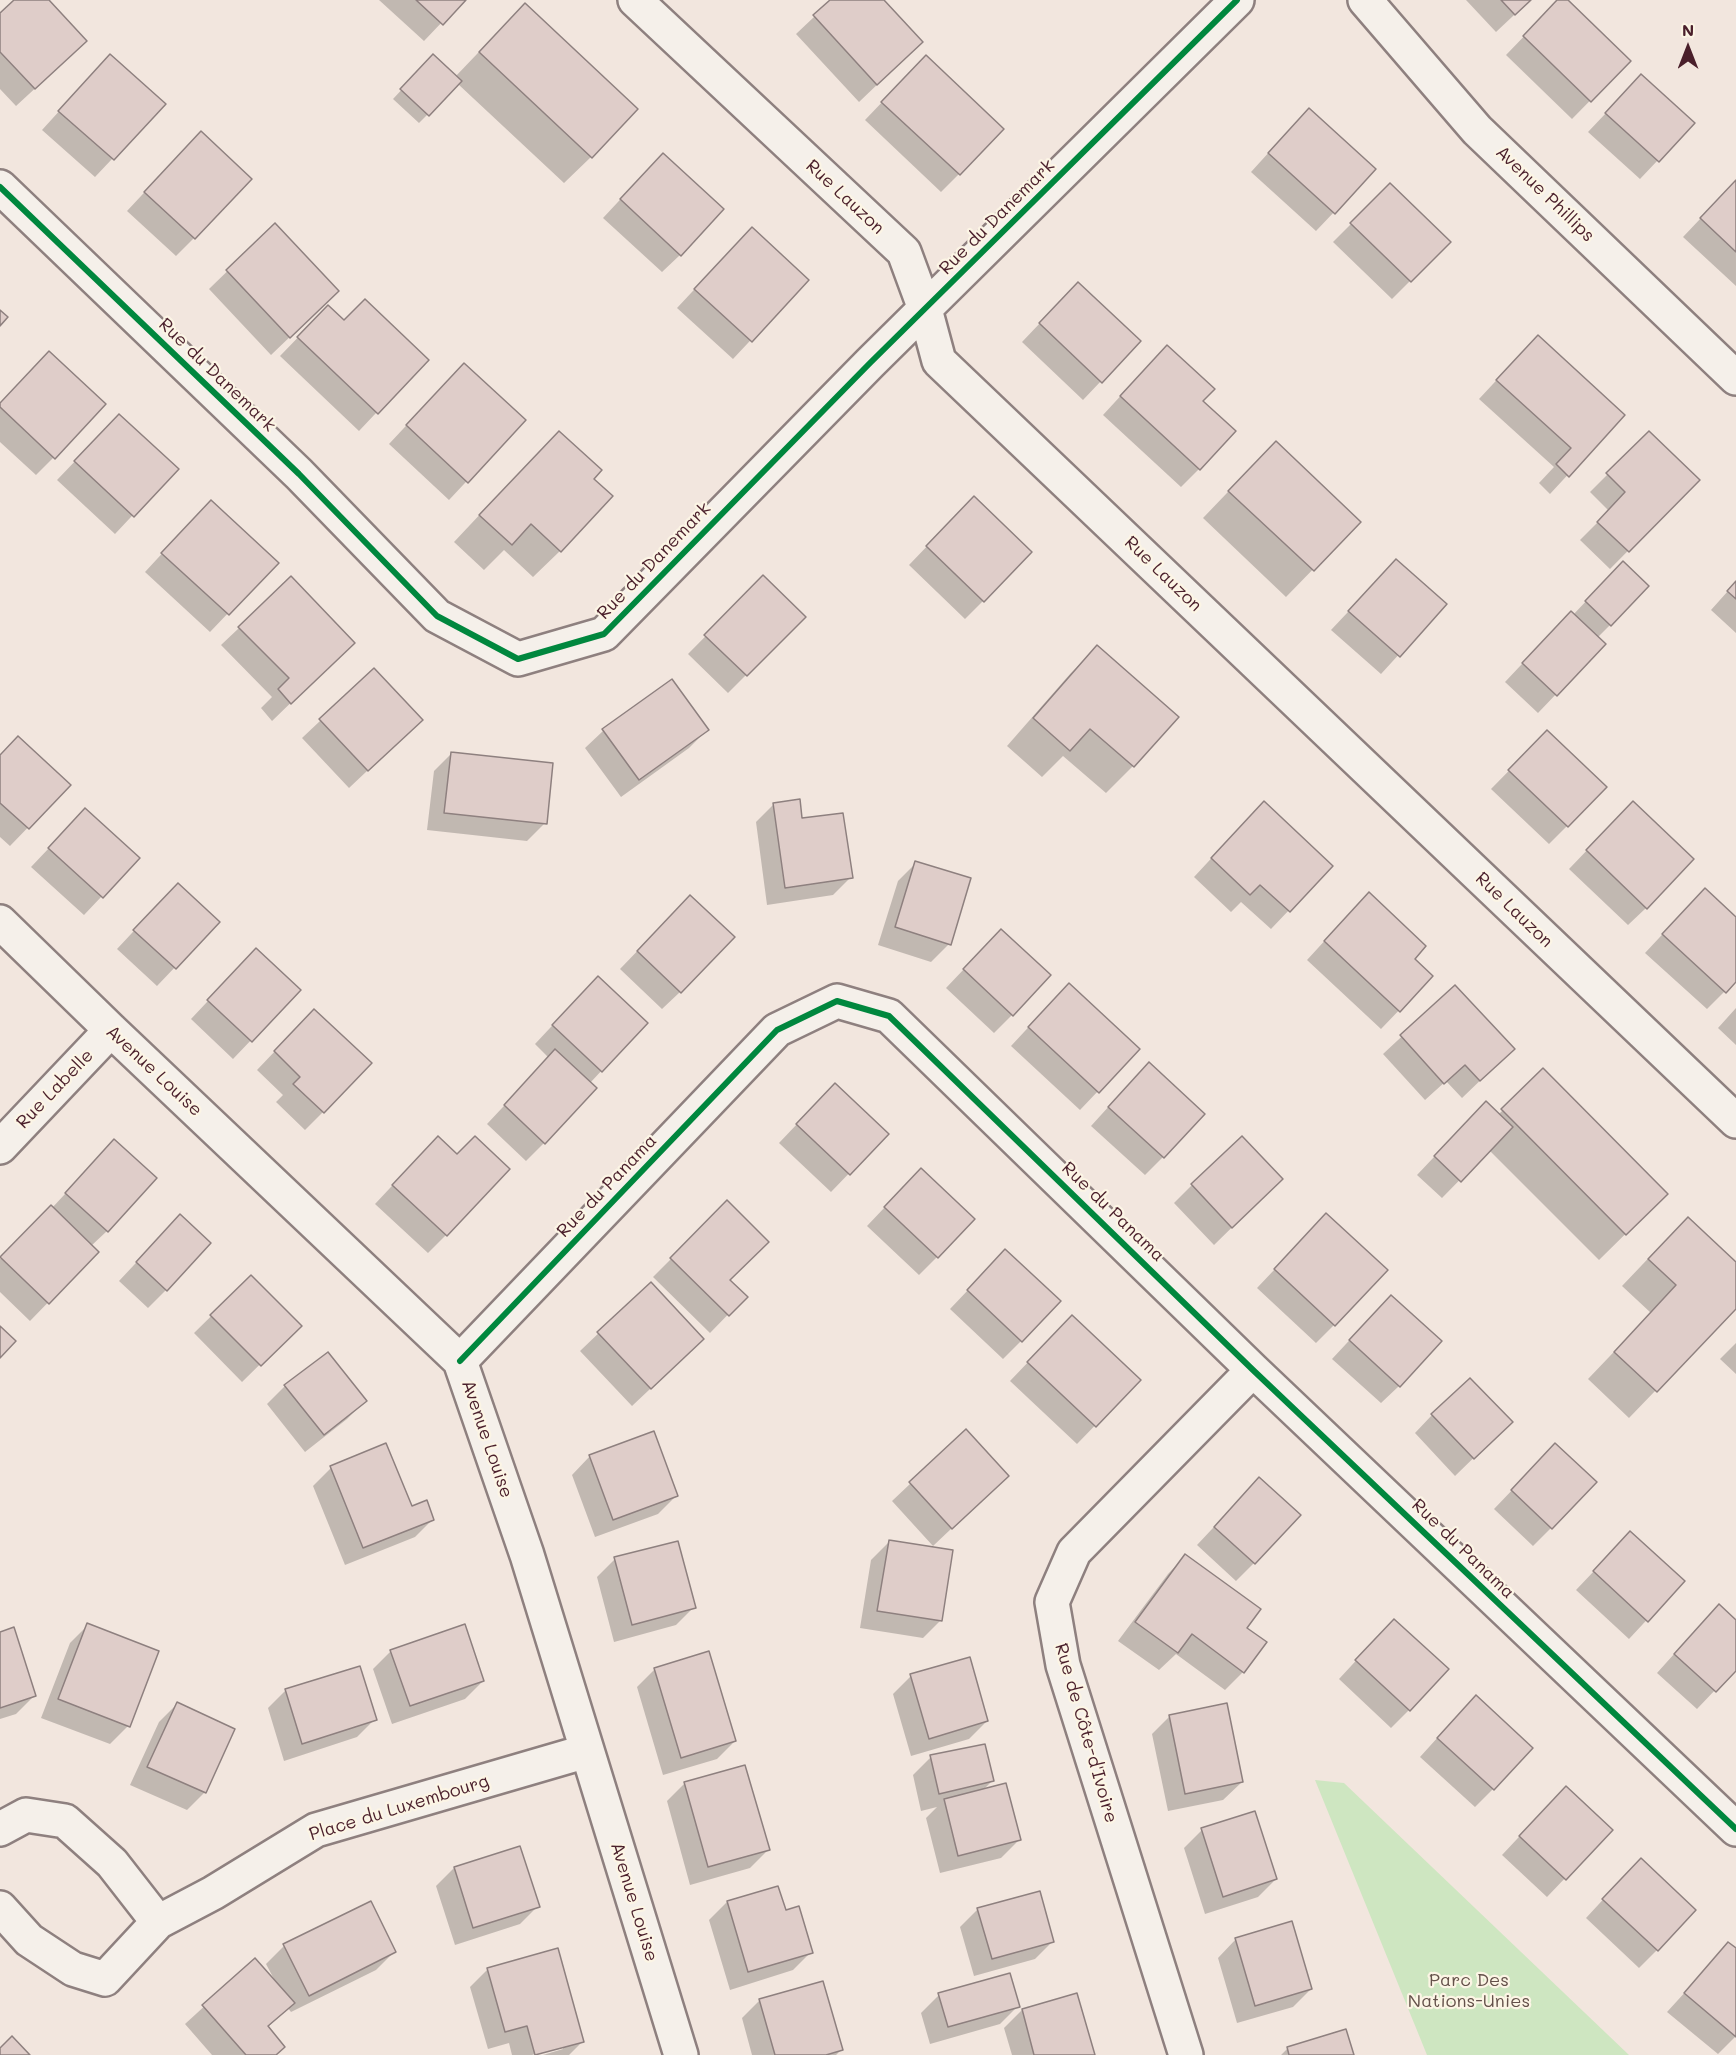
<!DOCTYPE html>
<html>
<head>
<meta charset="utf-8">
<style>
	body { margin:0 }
	#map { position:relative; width:1736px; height:2055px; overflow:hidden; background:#f2e6de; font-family:Mali,sans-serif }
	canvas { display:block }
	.north { position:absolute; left:1658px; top:18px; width:60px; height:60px; -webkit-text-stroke:4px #fcf5e5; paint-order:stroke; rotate:0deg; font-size:16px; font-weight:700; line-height:24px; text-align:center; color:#4a1f2b }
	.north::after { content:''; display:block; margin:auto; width:21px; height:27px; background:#4a1f2b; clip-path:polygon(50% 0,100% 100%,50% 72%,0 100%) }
</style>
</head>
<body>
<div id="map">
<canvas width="1736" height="2055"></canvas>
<div class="north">N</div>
</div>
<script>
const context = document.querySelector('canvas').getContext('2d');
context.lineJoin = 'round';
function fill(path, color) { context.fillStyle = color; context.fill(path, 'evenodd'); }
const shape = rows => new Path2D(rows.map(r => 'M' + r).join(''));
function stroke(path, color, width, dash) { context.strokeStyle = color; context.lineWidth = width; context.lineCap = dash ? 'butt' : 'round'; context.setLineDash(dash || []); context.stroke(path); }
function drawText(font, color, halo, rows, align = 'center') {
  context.font = font + ' Mali,sans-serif'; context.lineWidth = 4.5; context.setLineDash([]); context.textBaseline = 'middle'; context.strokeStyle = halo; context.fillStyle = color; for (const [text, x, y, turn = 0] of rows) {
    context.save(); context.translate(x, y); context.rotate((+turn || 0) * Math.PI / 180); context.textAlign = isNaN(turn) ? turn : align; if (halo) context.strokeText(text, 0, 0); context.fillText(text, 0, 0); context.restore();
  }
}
fill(shape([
	[1315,1780,1344,1783,1629,2055,1427,2055]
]), '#cee6c1');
fill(shape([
	[16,0,47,0,67,59,16,106,0,89,0,15],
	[379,0,463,0,424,41],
	[832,0,882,0,903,60,859,102,796,34],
	[1466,0,1530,0,1496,32],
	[1559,0,1566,0,1629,61,1572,119,1506,55],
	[498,32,591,157,564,183,458,84,419,123,393,99,433,56,455,77],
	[93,74,164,104,95,177,42,130],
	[908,75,959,174,941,192,865,120],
	[1641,76,1693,123,1640,179,1588,132],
	[1291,128,1374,170,1316,231,1251,172],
	[183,151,194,238,176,256,127,211],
	[645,173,680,255,662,272,603,218],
	[1736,181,1736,286,1683,237],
	[1390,185,1449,242,1392,299,1333,242],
	[275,225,319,309,271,355,209,289],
	[734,247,807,280,733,359,677,308],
	[1060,302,1139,341,1083,400,1022,342],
	[344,322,426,360,359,431,280,356,310,325],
	[1520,355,1623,415,1550,494,1539,483,1554,467,1479,399],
	[1149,365,1201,401,1199,469,1181,487,1103,415],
	[446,383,524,420,449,500,389,444],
	[0,404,54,457,36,475,0,442],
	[1649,433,1698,480,1610,569,1580,540,1609,511,1590,492],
	[101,434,176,469,115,534,57,480],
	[532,459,592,479,560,551,533,577,504,550,484,570,454,542],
	[1249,470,1359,522,1286,597,1203,518],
	[956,516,983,601,965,619,909,565],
	[193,520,276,563,210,632,145,572],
	[1396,561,1445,604,1381,674,1331,630],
	[763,578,804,617,728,693,688,654],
	[1605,581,1610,625,1597,638,1604,644,1538,713,1505,682,1553,631,1573,615],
	[1736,582,1736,633,1711,610],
	[239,628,335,660,272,721,261,708,272,697,221,645],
	[1097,647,1133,766,1106,793,1063,756,1042,777,1007,746,1070,674],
	[374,670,403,737,349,788,302,738],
	[672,681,707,730,689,748,621,797,585,748,603,731],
	[1547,732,1605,788,1549,844,1491,789],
	[452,753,545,823,527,841,427,830,434,771],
	[0,756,69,785,10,846,0,837],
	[774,804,851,877,833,895,767,905,756,822],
	[1246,821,1331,866,1271,929,1241,902,1231,912,1194,877],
	[1615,821,1646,908,1628,925,1569,869],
	[68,828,138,858,84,915,31,867],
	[916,863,949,944,931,962,878,945,898,881],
	[160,903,218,922,157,986,117,949],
	[1687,908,1736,919,1736,980,1707,1009,1645,953],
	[1351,912,1413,959,1431,977,1381,1029,1307,960],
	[672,915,680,992,662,1009,620,969],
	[983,949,1012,1015,994,1033,946,988],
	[239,968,298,991,233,1059,191,1019],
	[1455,987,1513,1049,1462,1098,1446,1081,1425,1100,1383,1054],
	[580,996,646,1023,590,1083,544,1143,526,1161,487,1124,549,1058,535,1044],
	[1051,1003,1138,1049,1080,1110,1011,1046],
	[1736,1008,1736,1045,1718,1028],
	[296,1029,323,1112,305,1130,276,1102,283,1095,257,1070],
	[1543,1070,1666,1194,1599,1260,1489,1150,1442,1198,1417,1175,1468,1121,1498,1115],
	[1131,1082,1163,1157,1145,1175,1091,1126],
	[817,1103,887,1134,831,1192,779,1143],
	[114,1141,107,1231,91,1246,97,1252,30,1321,0,1292,0,1259,52,1208],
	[420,1156,457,1156,446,1235,428,1253,375,1204],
	[1192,1185,1263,1197,1214,1245,1174,1203],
	[903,1188,937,1257,919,1275,867,1226],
	[727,1203,728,1280,745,1297,710,1333,653,1277],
	[1309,1233,1334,1325,1316,1343,1257,1288],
	[163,1234,166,1290,148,1308,119,1281],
	[1661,1245,1736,1264,1736,1307,1629,1418,1588,1379,1651,1313,1622,1286],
	[988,1269,1021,1341,1003,1359,950,1309],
	[251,1277,299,1326,242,1382,194,1333],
	[650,1284,684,1357,632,1406,580,1351],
	[1373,1315,1399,1386,1381,1403,1332,1359],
	[1054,1335,1139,1380,1077,1444,1010,1381],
	[1736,1343,1736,1374,1720,1359],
	[285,1386,365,1401,347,1419,305,1452,267,1404],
	[1432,1415,1493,1439,1455,1476,1415,1433],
	[966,1431,989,1493,933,1546,892,1501],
	[590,1456,676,1496,658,1514,595,1537,572,1475],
	[1538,1463,1551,1528,1533,1546,1494,1509],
	[331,1468,433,1519,415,1537,345,1565,313,1486],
	[1259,1479,1254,1563,1236,1581,1197,1545],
	[889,1542,941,1620,923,1638,860,1628,871,1560],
	[1613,1551,1683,1581,1629,1639,1576,1590],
	[1185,1556,1245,1628,1243,1672,1225,1690,1176,1654,1159,1670,1118,1641,1168,1574],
	[615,1559,694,1607,676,1625,614,1642,597,1577],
	[1736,1622,1736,1668,1697,1709,1657,1673,1701,1624],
	[88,1625,128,1726,110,1744,41,1718,70,1643],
	[0,1633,34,1696,16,1714,0,1719],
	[1376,1639,1409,1710,1391,1728,1339,1679],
	[391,1651,483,1681,465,1699,392,1724,373,1669],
	[655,1669,735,1741,717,1759,663,1775,637,1687],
	[911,1676,987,1721,969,1739,911,1756,893,1694],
	[286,1690,375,1719,357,1737,284,1761,268,1708],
	[177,1704,205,1792,187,1810,130,1785,159,1722],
	[1458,1715,1493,1789,1475,1807,1420,1757],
	[1170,1716,1242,1782,1223,1800,1168,1811,1152,1734],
	[931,1757,992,1781,982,1791,1019,1840,1001,1858,940,1873,926,1818,937,1807,921,1811,913,1775],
	[685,1783,768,1850,750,1868,690,1885,667,1801],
	[1548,1806,1611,1830,1547,1897,1502,1855],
	[1202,1830,1276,1879,1258,1897,1205,1914,1184,1848],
	[519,1848,538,1906,520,1924,455,1945,436,1886,454,1868],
	[1623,1878,1657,1950,1639,1968,1586,1918],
	[777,1888,785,1912,811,1952,793,1970,730,1990,709,1920,727,1902],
	[978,1909,1053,1941,1035,1959,974,1976,960,1927],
	[1236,1939,1311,1989,1293,2007,1237,2023,1218,1958],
	[1729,1944,1736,1950,1736,2036,1718,2054,1667,2012],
	[284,1946,394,1952,376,1970,291,2012,288,2008,267,2028,275,2055,212,2055,185,2024,255,1960,275,1981,266,1964],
	[488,1969,583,2041,569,2055,543,2055,563,2049,563,2046,532,2055,512,2055,509,2043,488,2049,470,1987],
	[939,1995,1018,2006,1000,2024,930,2044,921,2013],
	[760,2000,841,2050,836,2055,752,2055,742,2018],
	[1022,2010,1093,2055,1012,2055,1004,2028],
	[1288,2048,1352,2055,1281,2055]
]), '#0003');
const building = shape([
	[14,0,49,0,87,41,35,89,0,52,0,13,14,0],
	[416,0,466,0,443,25,416,0],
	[830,0,884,0,923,42,877,85,813,15,830,0],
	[1501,0,1531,0,1515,15,1501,0],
	[1557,0,1568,0,1631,61,1591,102,1523,36,1557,0],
	[525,3,638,109,592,158,479,52,525,3],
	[110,54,166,104,114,160,58,111,110,54],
	[433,54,462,81,429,116,400,89,433,54],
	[926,55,1004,129,960,175,881,102,926,55],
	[1641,74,1695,123,1659,162,1605,113,1641,74],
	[1309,108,1376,169,1335,214,1268,153,1309,108],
	[201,131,252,179,195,239,144,192,201,131],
	[663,153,724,209,681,256,620,199,663,153],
	[1736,180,1736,252,1700,218,1736,180],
	[1390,183,1451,242,1411,282,1350,223,1390,183],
	[275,223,339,291,290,338,226,270,275,223],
	[752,227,809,280,752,342,694,289,752,227],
	[1078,282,1141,341,1102,383,1039,323,1078,282],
	[365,299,429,360,378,414,297,337,328,305,344,320,365,299],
	[0,310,8,317,0,326,0,310],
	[1538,335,1625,415,1569,477,1556,464,1571,448,1496,380,1538,335],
	[1167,345,1215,389,1203,401,1236,431,1200,470,1120,396,1167,345],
	[49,351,106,404,55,459,0,407,0,403,49,351],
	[464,363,526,420,468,483,406,425,464,363],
	[119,414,179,469,134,517,74,461,119,414],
	[559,431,602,470,594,479,613,496,561,552,531,524,512,545,479,515,559,431],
	[1649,431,1700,480,1629,552,1597,522,1625,492,1606,473,1649,431],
	[1276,441,1361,522,1314,571,1228,491,1276,441],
	[974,496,1032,552,984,602,926,546,974,496],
	[211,500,279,563,229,615,161,553,211,500],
	[1396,559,1447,604,1400,657,1348,611,1396,559],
	[1623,561,1649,586,1611,626,1585,601,1623,561],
	[763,575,806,617,747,676,704,635,763,575],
	[291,576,355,643,291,704,278,689,289,678,238,627,291,576],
	[1736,581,1736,599,1727,591,1736,581],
	[1571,611,1606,644,1557,696,1522,663,1571,611],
	[1097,645,1179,717,1134,767,1090,729,1070,751,1033,718,1097,645],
	[374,668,423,720,368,771,319,719,374,668],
	[672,679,709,730,639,780,602,729,672,679],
	[1547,730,1607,787,1568,827,1508,770,1547,730],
	[18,736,71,785,29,829,0,803,0,755,18,736],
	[451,752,553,763,547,824,444,813,451,752],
	[800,799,802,818,843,813,853,878,785,888,773,803,800,799],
	[1264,801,1333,866,1290,912,1260,885,1250,895,1211,858,1264,801],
	[1633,801,1694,859,1647,909,1586,850,1633,801],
	[85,808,140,858,103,898,48,848,85,808],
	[915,861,971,878,951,945,895,927,915,861],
	[178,883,220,922,176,969,133,930,178,883],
	[1705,888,1736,917,1736,982,1726,993,1662,934,1705,888],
	[1369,892,1426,946,1415,959,1433,976,1400,1012,1324,941,1369,892],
	[690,895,735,937,681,993,637,951,690,895],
	[1001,929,1051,975,1013,1016,963,969,1001,929],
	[256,948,301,990,252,1042,207,1000,256,948],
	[598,976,648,1023,602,1072,552,1025,598,976],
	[1069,983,1140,1049,1099,1093,1028,1027,1069,983],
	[1455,985,1515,1049,1480,1081,1465,1065,1444,1084,1400,1035,1455,985],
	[314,1009,372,1063,324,1113,293,1084,300,1077,274,1051,314,1009],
	[555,1049,597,1088,545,1144,504,1105,555,1049],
	[1149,1062,1205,1114,1164,1158,1108,1107,1149,1062],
	[1543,1068,1668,1194,1626,1235,1501,1109,1543,1068],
	[835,1083,889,1134,850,1175,796,1124,835,1083],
	[1486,1101,1513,1127,1461,1182,1434,1156,1486,1101],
	[438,1136,457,1154,475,1136,510,1169,447,1236,392,1185,438,1136],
	[1242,1136,1283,1179,1232,1228,1191,1184,1242,1136],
	[114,1139,157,1178,108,1232,65,1193,114,1139],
	[921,1168,975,1219,938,1258,884,1207,921,1168],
	[727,1200,769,1242,730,1280,748,1297,729,1316,670,1258,727,1200],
	[51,1205,99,1252,49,1304,0,1257,51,1205],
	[1326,1213,1388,1270,1335,1326,1274,1269,1326,1213],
	[180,1214,211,1243,167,1291,136,1262,180,1214],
	[1688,1217,1736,1262,1736,1309,1657,1392,1614,1352,1676,1285,1648,1259,1688,1217],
	[1005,1249,1061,1301,1022,1342,967,1290,1005,1249],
	[251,1275,302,1326,261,1366,210,1315,251,1275],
	[651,1282,704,1339,651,1389,597,1332,651,1282],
	[1391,1295,1442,1341,1400,1387,1349,1340,1391,1295],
	[1072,1315,1141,1380,1096,1427,1027,1362,1072,1315],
	[0,1326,16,1341,0,1358,0,1326],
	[328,1352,367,1401,324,1435,284,1385,328,1352],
	[1470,1378,1513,1422,1474,1459,1431,1414,1470,1378],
	[966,1429,1009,1476,952,1529,909,1482,966,1429],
	[654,1431,678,1496,613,1520,589,1455,654,1431],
	[386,1443,412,1506,427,1500,434,1520,363,1548,330,1466,386,1443],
	[1555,1443,1597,1482,1552,1529,1511,1490,1555,1443],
	[1259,1477,1301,1515,1255,1564,1214,1527,1259,1477],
	[1630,1531,1685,1581,1648,1622,1593,1571,1630,1531],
	[889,1540,953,1550,942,1621,877,1611,889,1540],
	[678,1541,696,1608,632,1625,614,1557,678,1541],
	[1185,1554,1261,1609,1247,1628,1267,1642,1244,1673,1192,1634,1178,1653,1135,1622,1185,1554],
	[1719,1604,1736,1620,1736,1671,1716,1692,1674,1654,1719,1604],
	[1394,1619,1449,1669,1410,1711,1355,1660,1394,1619],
	[87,1623,159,1651,130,1727,58,1699,87,1623],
	[465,1624,484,1681,410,1706,390,1650,465,1624],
	[14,1627,36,1696,0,1708,0,1632,14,1627],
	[709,1651,736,1741,681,1758,654,1668,709,1651],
	[970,1657,988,1721,929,1739,910,1674,970,1657],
	[360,1666,377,1720,302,1744,285,1689,360,1666],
	[1476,1695,1533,1748,1494,1790,1437,1738,1476,1695],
	[177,1702,235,1729,206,1793,147,1767,177,1702],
	[1227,1703,1243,1782,1185,1794,1169,1715,1227,1703],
	[985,1744,994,1781,939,1794,930,1755,985,1744],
	[745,1765,770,1850,708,1867,684,1782,745,1765],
	[1006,1783,1021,1840,958,1856,944,1799,1006,1783],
	[1566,1786,1613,1830,1566,1880,1519,1836,1566,1786],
	[1255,1811,1277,1879,1223,1897,1201,1828,1255,1811],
	[520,1846,540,1907,473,1928,454,1867,520,1846],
	[1641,1858,1696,1910,1658,1951,1602,1899,1641,1858],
	[778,1886,786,1910,799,1906,813,1953,748,1972,727,1901,778,1886],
	[1040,1891,1054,1942,992,1959,977,1908,1040,1891],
	[371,1901,396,1952,309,1996,283,1944,371,1901],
	[1292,1921,1312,1989,1255,2006,1235,1938,1292,1921],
	[1728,1942,1736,1948,1736,2037,1684,1993,1728,1942],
	[558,1948,584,2042,535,2055,527,2026,505,2032,487,1968,558,1948],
	[255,1958,295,2003,268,2026,285,2047,276,2055,246,2055,202,2005,255,1958],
	[1010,1973,1020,2007,948,2027,938,1993,1010,1973],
	[823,1981,843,2050,826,2055,775,2055,759,1999,823,1981],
	[1077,1993,1095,2055,1034,2055,1022,2009,1077,1993],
	[1346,2029,1354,2055,1289,2055,1287,2047,1346,2029],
	[12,2036,30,2055,0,2055,0,2048,12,2036]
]);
fill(building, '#dfcdc9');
stroke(building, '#8e807f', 1.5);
const minor = shape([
	[635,0,904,252,925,309,939,361,1736,1121],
	[1365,0,1477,130,1736,378],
	[0,187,299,474,437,616,518,659,604,634,870,363,1237,0],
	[0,922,111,1030,460,1361,527,1555,681,2055],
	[0,1147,111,1030],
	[460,1361,777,1030,837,1001,889,1016,1253,1370,1736,1829],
	[0,1829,26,1815,65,1821,112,1863,158,1922],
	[0,1908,29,1940,73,1969,105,1979,158,1922,213,1893,316,1830,587,1751],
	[1186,2055,1063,1665,1052,1602,1074,1552,1253,1370]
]);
stroke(minor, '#8e807f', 38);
stroke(minor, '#f5f0ea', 33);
stroke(shape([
	[0,187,299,474,437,616,518,659,604,634,870,363,1237,0],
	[460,1361,777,1030,837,1001,889,1016,1253,1370,1736,1829]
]), '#00873e', 6);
drawText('18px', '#4a1f2b', '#fcf5e5', [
	["Avenue Phillips",1545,194,44],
	["Rue Lauzon",845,197,43],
	["Rue du Danemark",997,217,-45],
	["Rue du Danemark",217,375,44],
	["Rue du Danemark",654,561,-46],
	["Rue Lauzon",1163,574,44],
	["Rue Lauzon",1514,910,44],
	["Avenue Louise",154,1071,43],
	["Rue Labelle",55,1089,-46],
	["Rue du Panama",607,1186,-46],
	["Rue du Panama",1113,1212,44],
	["Avenue Louise",487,1439,71],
	["Rue du Panama",1463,1549,44],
	["Rue de Côte-d'Ivoire",1086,1733,74],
	["Place du Luxembourg",399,1808,-17],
	["Avenue Louise",634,1902,73]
]);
drawText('18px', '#64514a', '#fcf5e5', [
	["Parc Des",1469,1980],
	["Nations-Unies",1469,2001]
]);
</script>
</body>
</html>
